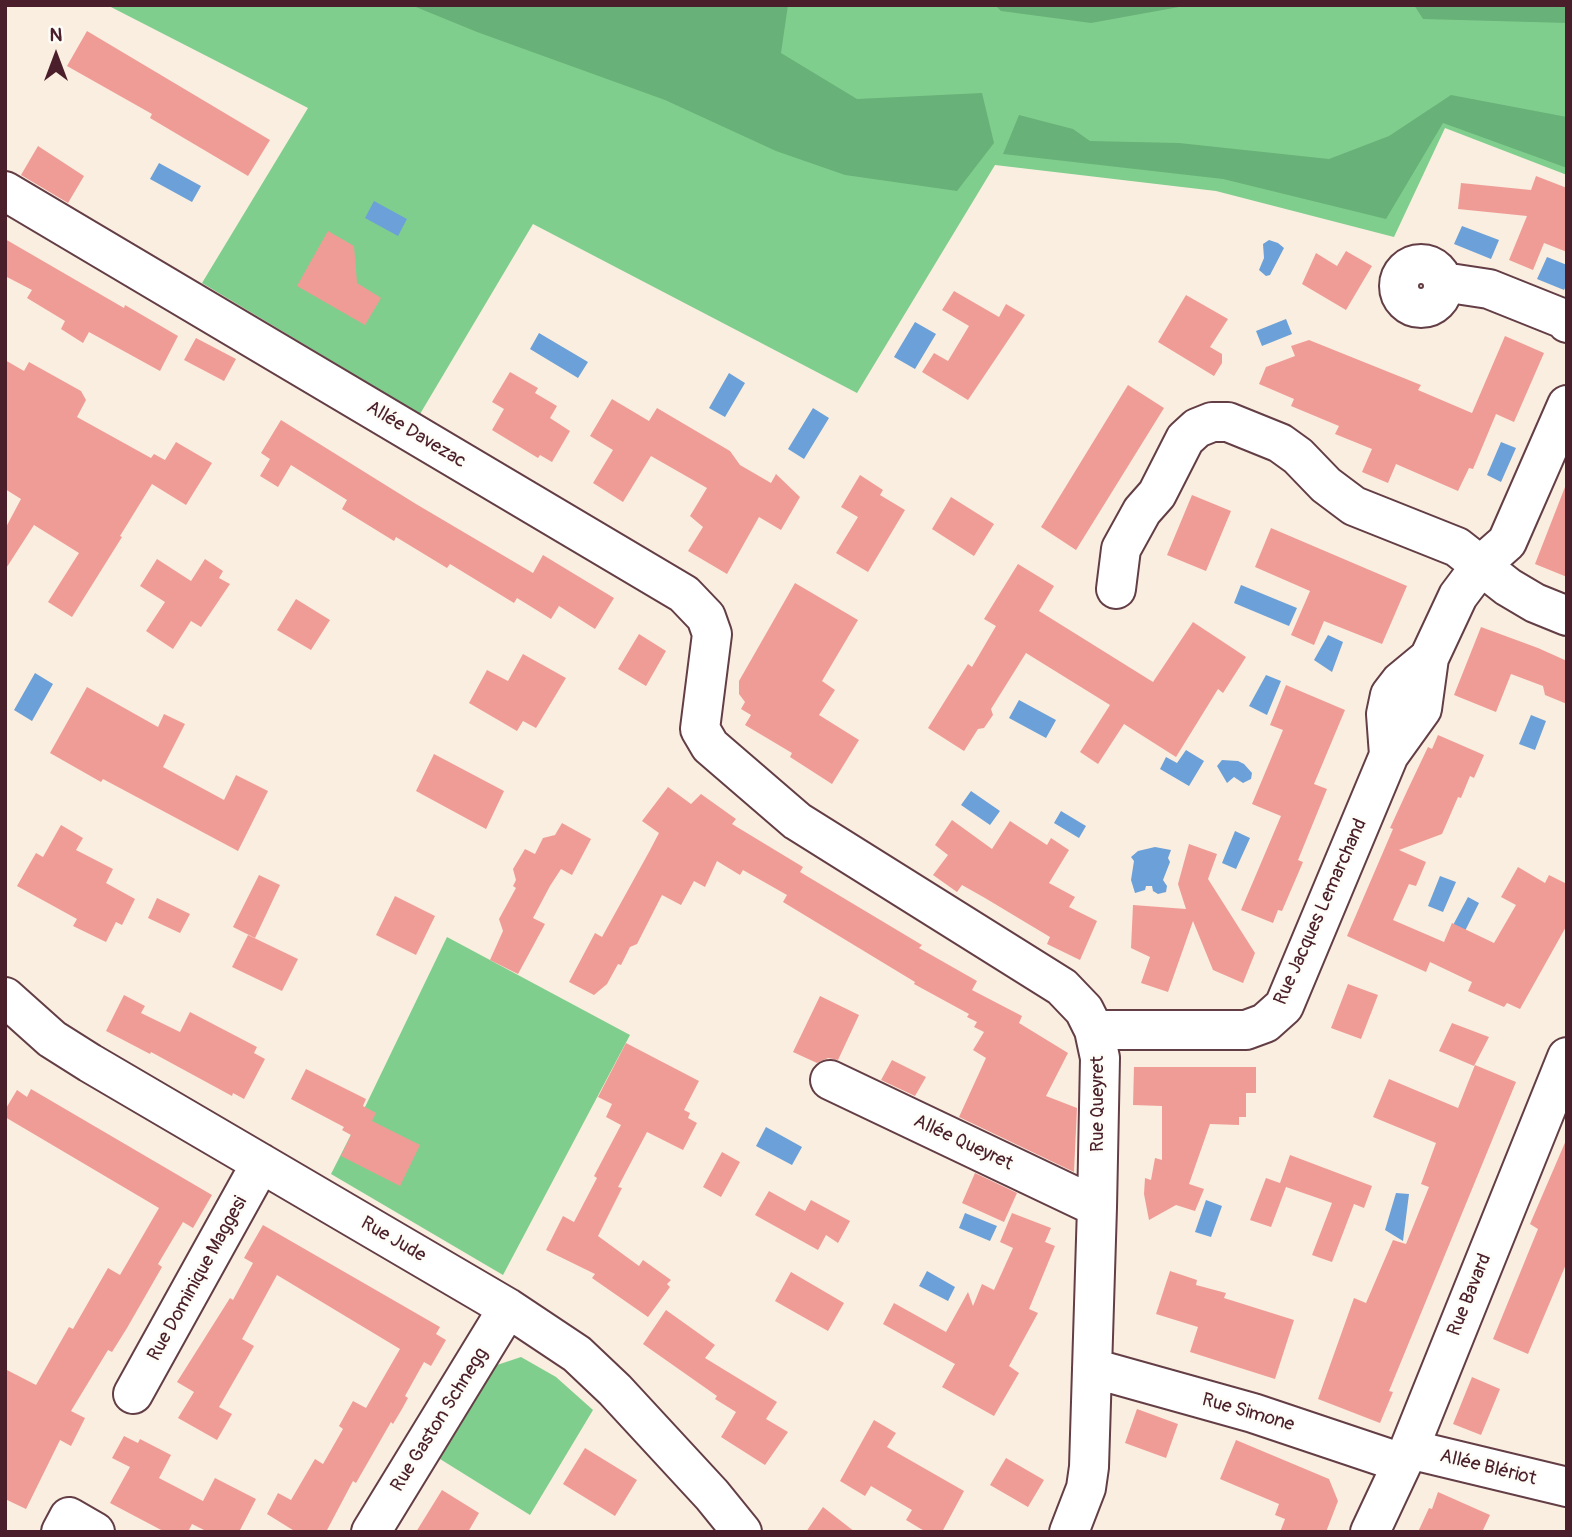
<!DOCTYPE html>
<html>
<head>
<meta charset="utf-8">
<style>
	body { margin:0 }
	#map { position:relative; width:1572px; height:1537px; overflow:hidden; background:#f9eedf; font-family:Pangolin,sans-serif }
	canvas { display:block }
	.frame { position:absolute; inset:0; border:7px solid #4a1f2b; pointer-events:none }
	.north { position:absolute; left:21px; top:21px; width:70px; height:70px; -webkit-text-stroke:5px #fdfcf7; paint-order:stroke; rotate:0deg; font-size:19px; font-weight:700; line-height:28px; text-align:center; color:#4a1f2b }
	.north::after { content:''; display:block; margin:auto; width:24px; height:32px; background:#4a1f2b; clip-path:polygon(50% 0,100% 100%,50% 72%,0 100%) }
</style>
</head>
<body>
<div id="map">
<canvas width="1572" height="1537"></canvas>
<div class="frame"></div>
<div class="north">N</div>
</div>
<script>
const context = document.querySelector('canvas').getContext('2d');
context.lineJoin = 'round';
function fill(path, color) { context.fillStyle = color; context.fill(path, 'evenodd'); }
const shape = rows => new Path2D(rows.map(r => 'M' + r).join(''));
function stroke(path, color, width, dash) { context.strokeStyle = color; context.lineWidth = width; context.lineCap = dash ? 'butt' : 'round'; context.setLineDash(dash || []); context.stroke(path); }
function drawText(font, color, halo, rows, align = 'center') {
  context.font = font + ' Pangolin,sans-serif'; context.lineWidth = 5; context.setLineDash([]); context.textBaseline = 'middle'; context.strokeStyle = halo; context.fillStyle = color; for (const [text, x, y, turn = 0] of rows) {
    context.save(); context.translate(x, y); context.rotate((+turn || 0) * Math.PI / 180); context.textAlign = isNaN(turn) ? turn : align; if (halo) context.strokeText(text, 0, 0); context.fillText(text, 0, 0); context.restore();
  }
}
fill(shape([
	[107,5,1567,5,1567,175,1445,128,1394,237,1216,191,995,165,857,393,533,224,420,414,202,283,308,108],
	[447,937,630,1035,503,1275,331,1174,365,1107],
	[521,1357,556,1377,593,1410,530,1515,440,1459,497,1365]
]), '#80ce8d');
fill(shape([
	[411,5,788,5,781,53,857,99,982,93,994,143,957,191,845,175,776,151,665,100,477,32],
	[995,5,1190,5,1091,23,1001,11],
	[1414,5,1567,5,1567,23,1423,19],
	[1451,95,1567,117,1567,168,1443,123,1386,219,1223,179,1003,154,1019,115,1073,129,1090,141,1179,143,1329,159,1389,136]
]), '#68b178');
fill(shape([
	[159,163,201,186,192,202,150,179],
	[374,201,407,219,398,236,365,218],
	[1462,226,1499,240,1491,259,1454,244],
	[1269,240,1278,243,1284,248,1270,275,1266,276,1259,270,1264,258,1263,244],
	[1547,257,1567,265,1567,284,1564,290,1537,279],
	[1286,319,1292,334,1262,346,1256,331],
	[915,322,936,334,915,369,894,357],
	[539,333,588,362,578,378,530,349],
	[729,373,745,383,725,417,709,408],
	[813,408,829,418,804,459,788,449],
	[1501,442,1516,448,1501,482,1487,475],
	[1241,585,1297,608,1289,626,1234,603],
	[1328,635,1343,642,1332,672,1314,660],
	[35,673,53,684,32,721,14,710],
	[1266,675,1281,681,1267,715,1249,706],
	[1019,700,1056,720,1046,738,1009,718],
	[1531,715,1546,721,1535,750,1519,744],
	[1186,750,1204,761,1189,786,1160,769,1166,757,1177,763],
	[1222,760,1238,761,1244,764,1252,773,1251,779,1243,783,1234,777,1227,783,1217,766],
	[971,791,1000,811,990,825,961,805],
	[1061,811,1086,826,1079,838,1054,823],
	[1235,831,1250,838,1236,869,1222,863],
	[1155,847,1171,850,1168,858,1170,862,1163,880,1167,886,1166,892,1158,894,1153,891,1152,886,1146,886,1145,890,1135,893,1131,880,1134,861,1131,857,1138,851],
	[1440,876,1456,882,1443,912,1428,906],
	[1468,897,1479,903,1464,933,1452,927],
	[766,1127,802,1147,792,1165,756,1146],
	[1396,1193,1409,1194,1403,1241,1385,1230],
	[1206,1200,1222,1206,1211,1237,1195,1232],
	[965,1213,997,1226,990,1241,959,1228],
	[927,1271,955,1287,948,1301,919,1286]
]), '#6ca0d8');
fill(shape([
	[87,31,270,140,248,176,150,118,152,114,67,66],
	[38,146,84,176,68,203,21,175],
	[1536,176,1567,188,1567,252,1544,243,1533,270,1509,260,1527,216,1458,209,1461,183,1531,190],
	[328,231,354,246,357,283,381,298,365,325,297,286],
	[5,239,124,308,125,305,178,336,160,371,89,332,83,343,61,329,65,321,27,298,32,290,5,276],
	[1346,251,1372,266,1346,310,1302,284,1316,253,1337,266],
	[954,291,999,317,1006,304,1025,315,968,400,922,372,934,353,948,361,969,326,942,310],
	[1186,295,1228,319,1210,347,1222,354,1222,363,1214,376,1158,342],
	[1505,336,1544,353,1514,422,1496,414,1473,469,1469,468,1458,491,1396,464,1388,483,1362,472,1372,449,1335,434,1339,426,1291,406,1294,399,1259,384,1266,367,1295,356,1291,346,1309,340,1421,385,1418,390,1472,413],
	[196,338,236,359,224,381,184,360],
	[5,360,24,371,29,362,81,391,86,400,77,417,151,458,154,454,165,460,176,442,212,463,186,505,152,484,120,536,122,537,72,617,48,602,79,553,34,525,5,570,5,529,21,499,5,489],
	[510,372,538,388,535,393,557,406,550,418,570,431,552,462,540,455,538,458,492,430,504,409,492,402],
	[1128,385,1164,408,1076,550,1041,527],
	[612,399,649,421,657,408,730,451,740,465,771,483,776,474,800,497,781,530,759,517,727,574,688,551,703,527,690,516,707,488,651,456,623,502,593,483,613,450,590,436],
	[281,420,416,504,533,573,543,555,614,598,595,629,559,606,551,619,517,598,514,603,450,564,447,568,396,537,394,541,342,509,347,500,291,465,278,487,260,476,270,459,261,453],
	[860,475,883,490,880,495,905,510,868,572,836,553,858,517,841,507],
	[1565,487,1567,487,1567,577,1535,564],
	[1192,495,1231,511,1206,571,1167,555],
	[951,497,994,524,974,556,932,529],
	[1271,528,1407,586,1382,644,1324,621,1314,645,1291,635,1310,591,1255,567],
	[157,559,191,581,205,559,223,571,219,578,230,584,201,627,191,621,173,649,146,631,165,602,140,586],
	[1018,564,1054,586,1039,611,1153,682,1193,622,1246,657,1223,693,1218,689,1176,757,1124,724,1098,764,1080,752,1110,705,1026,653,991,709,993,715,984,728,978,729,964,751,928,728,968,664,972,667,996,626,984,619],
	[795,583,858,620,822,681,835,690,819,715,859,740,832,784,790,757,792,753,745,725,751,715,741,709,745,702,739,694,739,681],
	[296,599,330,620,311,650,277,630],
	[1481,627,1538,648,1567,661,1567,704,1545,695,1543,686,1511,674,1496,712,1454,695],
	[639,634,666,651,646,686,618,669],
	[523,654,566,678,536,728,523,721,517,731,469,703,487,670,508,681],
	[1286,685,1345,710,1314,784,1327,789,1298,860,1303,862,1282,911,1278,910,1273,923,1241,910,1281,816,1252,804,1283,730,1270,725],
	[87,687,158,727,164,714,185,724,163,767,224,800,236,775,268,791,238,851,103,779,101,782,50,753],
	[1438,735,1484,755,1474,778,1470,776,1461,798,1458,797,1442,834,1399,850,1426,862,1416,886,1409,884,1393,920,1444,942,1452,923,1494,943,1516,905,1501,897,1518,867,1545,883,1549,875,1567,884,1567,925,1520,1009,1507,1003,1504,1007,1468,991,1472,982,1430,962,1426,972,1347,936,1393,829,1390,828,1408,789,1428,747,1432,749],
	[434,754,504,791,486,829,416,791],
	[668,787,691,804,701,794,736,819,732,824,803,867,800,872,922,945,919,948,977,981,972,990,1022,1016,1019,1023,1068,1053,1046,1096,1077,1108,1074,1172,959,1117,986,1058,973,1050,984,1032,974,1027,977,1022,967,1017,969,1014,914,984,915,982,783,902,787,895,743,870,740,875,717,861,705,887,694,881,681,905,662,895,637,944,630,947,621,965,618,964,607,984,594,995,569,982,595,933,602,937,649,852,659,833,642,821],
	[952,820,992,849,1010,821,1047,845,1051,838,1069,850,1049,883,1075,897,1069,907,1097,921,1080,960,1047,944,1050,937,985,898,962,885,957,892,933,875,948,855,935,845],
	[562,823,591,839,572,875,561,869,550,886,533,918,545,924,518,974,490,960,503,931,499,919,516,888,513,886,516,880,513,869,525,849,535,854,543,838,555,835],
	[61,825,83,838,76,850,113,869,106,883,135,899,122,925,116,922,106,942,73,926,77,919,17,886,36,853,43,857],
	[1189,844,1217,854,1208,879,1255,953,1243,983,1213,970,1193,921,1168,992,1141,983,1150,957,1131,948,1133,905,1186,909,1178,884],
	[259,875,280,885,255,938,233,927],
	[395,896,435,916,416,955,376,935],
	[157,898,190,914,180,933,148,918],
	[248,935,298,959,282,991,232,967],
	[1348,984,1378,995,1361,1039,1331,1028],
	[124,995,145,1006,141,1013,180,1032,190,1012,257,1047,254,1053,265,1059,244,1099,233,1093,232,1096,151,1052,150,1054,106,1031],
	[820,996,859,1015,838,1060,828,1058,817,1063,793,1052],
	[1452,1023,1489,1037,1474,1066,1439,1051],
	[626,1043,699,1081,684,1110,690,1113,688,1118,697,1123,683,1150,647,1132,618,1187,622,1188,598,1236,639,1266,643,1260,671,1280,667,1284,670,1287,648,1317,592,1278,595,1274,546,1250,563,1216,574,1222,597,1178,594,1176,621,1125,606,1117,612,1104,598,1097],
	[892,1060,926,1077,915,1096,881,1080],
	[1475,1065,1516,1082,1389,1391,1393,1392,1380,1423,1318,1399,1354,1298,1366,1303,1393,1240,1406,1244,1429,1187,1421,1184,1436,1143,1373,1117,1389,1079,1458,1108],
	[1134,1067,1256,1067,1256,1093,1246,1093,1246,1117,1239,1117,1239,1125,1210,1124,1189,1184,1204,1189,1195,1211,1176,1205,1149,1220,1144,1194,1145,1178,1151,1180,1155,1158,1162,1160,1162,1106,1133,1105],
	[306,1069,366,1099,363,1106,376,1113,372,1121,420,1145,400,1186,341,1156,351,1135,342,1130,344,1127,291,1099],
	[31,1089,212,1195,193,1228,183,1222,158,1264,162,1267,127,1328,112,1352,108,1350,71,1411,85,1418,71,1446,60,1440,26,1509,5,1499,5,1369,36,1385,69,1327,73,1329,108,1268,120,1275,159,1208,5,1117,5,1110,17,1090,27,1097],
	[1567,1138,1567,1262,1528,1354,1493,1339,1538,1229,1530,1224],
	[722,1152,740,1162,721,1197,703,1187],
	[1290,1155,1372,1186,1364,1208,1354,1204,1332,1262,1312,1255,1332,1203,1286,1187,1271,1227,1250,1220,1266,1178,1280,1183],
	[975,1173,1017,1193,1004,1222,962,1203],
	[769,1191,805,1211,811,1200,850,1221,838,1243,826,1235,818,1250,755,1215],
	[1012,1213,1051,1228,1045,1242,1055,1246,1029,1309,1038,1313,1009,1366,1019,1373,994,1416,942,1387,955,1364,883,1324,894,1303,946,1332,968,1292,973,1306,982,1284,994,1290,1013,1248,1000,1242],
	[263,1225,440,1327,436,1334,446,1340,431,1366,424,1362,405,1396,408,1398,402,1409,393,1424,391,1422,356,1483,353,1481,326,1532,296,1532,267,1514,278,1493,291,1500,315,1459,323,1464,343,1429,339,1426,353,1401,366,1408,400,1349,277,1275,242,1339,254,1346,219,1407,232,1414,217,1440,178,1418,194,1392,177,1382,230,1298,233,1300,253,1263,244,1258],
	[1170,1271,1197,1280,1196,1285,1226,1293,1224,1298,1294,1320,1275,1379,1190,1352,1198,1327,1156,1314],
	[791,1272,844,1303,828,1331,775,1301],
	[666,1310,715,1345,705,1358,777,1402,766,1419,788,1432,765,1465,721,1437,736,1412,715,1399,717,1396,643,1344],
	[1472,1377,1500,1389,1481,1435,1453,1424],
	[1137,1409,1178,1424,1166,1458,1125,1443],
	[874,1420,896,1433,887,1447,964,1491,942,1532,926,1532,906,1520,912,1510,871,1486,865,1496,840,1481],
	[124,1436,138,1443,140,1439,171,1455,159,1478,203,1501,215,1478,256,1499,239,1532,208,1532,192,1524,188,1532,165,1532,110,1503,130,1467,112,1458],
	[1236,1440,1329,1479,1338,1501,1326,1532,1280,1532,1285,1519,1275,1515,1279,1504,1220,1479],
	[585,1448,637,1480,615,1516,563,1484],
	[1006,1458,1044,1480,1028,1507,990,1485],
	[442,1490,479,1513,468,1532,416,1532],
	[1438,1492,1490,1515,1483,1530,1485,1532,1418,1532,1429,1508,1432,1509],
	[823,1507,855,1532,806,1532]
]), '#f09c96');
const minor = shape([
	[5,191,684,594,706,617,712,634,700,729,710,746,797,821,1062,987,1084,1010,1094,1030,1100,1058,1097,1207,1089,1467,1086,1488,1069,1532],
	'1399 286a22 22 0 1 1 44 0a22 22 0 1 1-44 0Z',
	[1443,282,1489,289,1564,319,1567,323],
	[1116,589,1121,549,1142,511,1157,494,1185,439,1197,428,1212,422,1228,422,1280,443,1298,456,1326,485,1354,506,1457,547,1508,587,1535,603,1567,616],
	[1389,755,1386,714,1390,695,1400,682,1429,658],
	[5,997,52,1039,90,1063,508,1308,577,1354,615,1390,712,1495,742,1532],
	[1094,1030,1246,1030,1265,1023,1284,1006,1389,755,1422,709,1429,658,1458,596,1482,564,1507,542,1567,405],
	[830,1080,1097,1207],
	[1092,1368,1253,1413,1402,1463],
	[133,1394,261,1163],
	[1409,1449,1567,1487],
	[61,1532,69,1517,95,1532],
	[371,1532,508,1308],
	[1370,1532,1409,1449,1567,1057]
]);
stroke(minor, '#643e46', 42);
stroke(minor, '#fff', 38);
drawText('19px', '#4a1f2b', '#fdfcf7', [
	["Allée Davezac",416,435,31],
	["Rue Jacques Lemarchand",1321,912,-66],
	["Rue Queyret",1098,1104,-90],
	["Allée Queyret",963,1143,25],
	["Rue Jude",393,1240,30],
	["Rue Dominique Maggesi",198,1279,-61],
	["Rue Bavard",1470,1295,-68],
	["Rue Simone",1248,1413,16],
	["Rue Gaston Schnegg",440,1420,-58],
	["Allée Blériot",1488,1468,14]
]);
</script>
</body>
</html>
